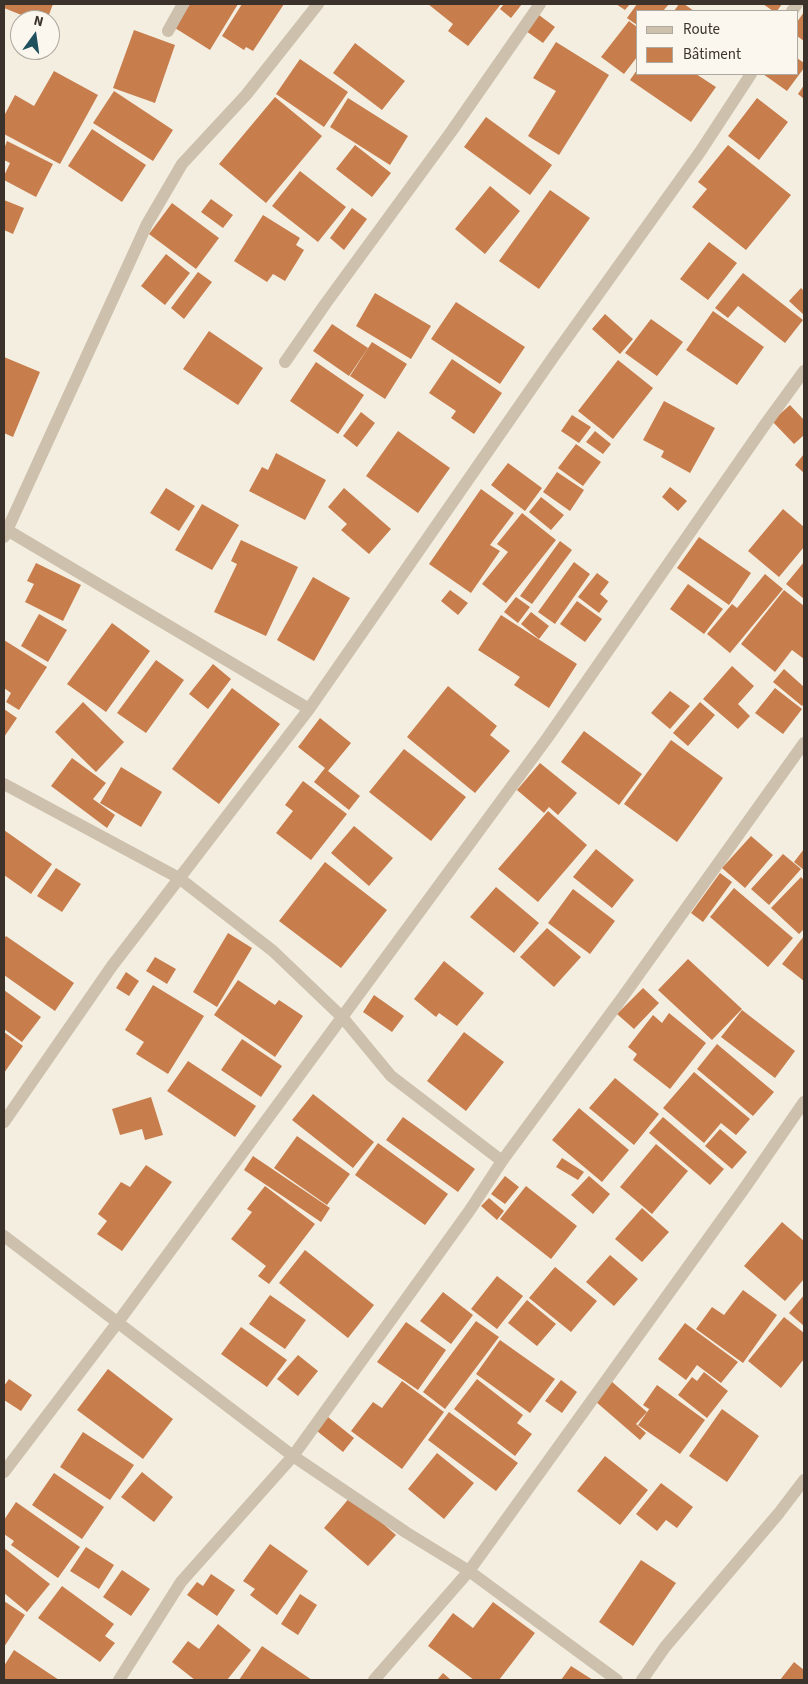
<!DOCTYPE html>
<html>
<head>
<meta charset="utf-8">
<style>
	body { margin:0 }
	#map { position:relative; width:808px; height:1684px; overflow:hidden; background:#f4eee1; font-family:"Source Sans 3",sans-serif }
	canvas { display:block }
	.frame { position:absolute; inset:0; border:5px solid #3b332b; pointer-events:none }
	.legend { position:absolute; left:636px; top:10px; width:162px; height:65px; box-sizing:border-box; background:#fbf7ee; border:1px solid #aea9a0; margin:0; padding:6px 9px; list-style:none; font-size:15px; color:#3b332b }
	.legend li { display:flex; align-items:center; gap:10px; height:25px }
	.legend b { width:25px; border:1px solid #aea9a0 }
	.north { position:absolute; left:10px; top:10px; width:50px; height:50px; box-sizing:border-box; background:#fbf7ee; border:1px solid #aea9a0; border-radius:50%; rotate:14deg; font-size:14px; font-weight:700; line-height:20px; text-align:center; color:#3b332b }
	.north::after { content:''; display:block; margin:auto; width:18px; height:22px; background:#1f505e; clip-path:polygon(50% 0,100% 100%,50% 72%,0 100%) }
</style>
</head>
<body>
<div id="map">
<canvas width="808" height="1684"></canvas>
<div class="frame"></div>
<ul class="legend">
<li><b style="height:6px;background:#cdc0ac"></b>Route</li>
<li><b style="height:14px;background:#c77d4c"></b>Bâtiment</li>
</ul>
<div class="north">N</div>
</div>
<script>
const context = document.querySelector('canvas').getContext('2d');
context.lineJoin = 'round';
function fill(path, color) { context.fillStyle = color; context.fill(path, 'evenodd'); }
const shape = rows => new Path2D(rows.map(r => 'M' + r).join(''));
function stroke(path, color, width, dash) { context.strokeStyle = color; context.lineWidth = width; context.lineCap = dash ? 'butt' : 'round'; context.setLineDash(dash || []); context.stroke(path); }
fill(shape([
	[4,4,53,4,47,20,34,20,4,8],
	[190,4,238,4,210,50,175,28],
	[242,4,284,4,253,51,246,47,244,50,222,36],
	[428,4,501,4,468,46,448,31,453,24],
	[504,4,522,4,511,18,500,9],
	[616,4,630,4,625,10],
	[637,4,669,4,663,11,637,11,637,25,627,18],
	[679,4,684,4,694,11,674,11],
	[763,4,782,4,777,11,773,11],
	[804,12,804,41,797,36,797,22],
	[539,15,555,27,543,43,526,31],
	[629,21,637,27,637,57,624,74,601,57],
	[134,30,175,45,155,103,113,88],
	[556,42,609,75,559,155,528,136,556,91,533,78],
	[355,43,405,81,382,110,333,73],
	[797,58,804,63,804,68,787,91,763,74,797,74],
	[300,59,348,92,324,127,276,94],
	[637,70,637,74,696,74,716,87,691,122,630,80],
	[54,71,98,95,60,164,4,134,4,116,15,95,34,106],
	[804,85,804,99,798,94],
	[114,91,173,130,153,161,93,123],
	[275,97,322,136,266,203,219,164],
	[348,98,408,136,390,165,330,127],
	[757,98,788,122,759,160,728,136],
	[486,117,552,165,530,195,464,147],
	[92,129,146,165,122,202,68,166],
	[7,141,53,164,36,197,4,180,4,176,10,163,4,160,4,149],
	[355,145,391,173,372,197,336,169],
	[728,145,791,195,746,250,692,207,707,189,698,182],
	[300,171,346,207,318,242,272,206],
	[490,186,520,211,485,254,455,229],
	[550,190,590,218,539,289,499,261],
	[211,199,233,215,223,228,201,212],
	[4,200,24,208,13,234,4,230],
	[172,203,219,238,196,269,149,234],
	[352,208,367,219,344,250,330,238],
	[263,215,300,238,296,245,304,250,285,281,273,274,267,282,234,261],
	[709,242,737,263,708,300,680,279],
	[166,254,190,273,165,305,141,286],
	[198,272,212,282,184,319,171,308],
	[743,273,803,320,785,343,738,306,728,318,715,308],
	[801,288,804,291,804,315,789,301],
	[375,293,431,326,411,359,356,326],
	[456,302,525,347,500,384,431,339],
	[713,311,764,347,737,385,686,350],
	[605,314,633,339,620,354,592,329],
	[651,319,683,342,657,376,625,353],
	[332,324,368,348,349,376,313,351],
	[209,331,263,368,238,405,183,369],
	[372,342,407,364,385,399,350,376],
	[4,357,40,372,13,437,4,433],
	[452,359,502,393,474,434,451,418,456,411,429,393],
	[618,360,653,388,613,439,578,411],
	[316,362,364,395,338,434,290,401],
	[664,401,715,428,690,473,661,457,664,451,643,440],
	[790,405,804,420,804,435,794,444,772,421],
	[361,412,375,423,357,447,343,436],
	[572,415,591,427,579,443,561,431],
	[398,431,450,468,418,513,366,476],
	[595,431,611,444,603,454,586,442],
	[576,444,601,462,583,486,558,468],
	[276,453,326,480,305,520,249,491,262,467,268,470],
	[804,454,804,473,795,465],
	[508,463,542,488,525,511,491,485],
	[557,472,584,490,570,511,543,492],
	[670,487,687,501,678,511,662,497],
	[166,488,195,506,179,531,150,513],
	[344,488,391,529,369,554,341,530,347,524,328,507],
	[481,489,514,513,490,545,500,551,471,593,429,564],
	[541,497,564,515,551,530,529,512],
	[202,504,239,525,212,570,175,550],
	[783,509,804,527,804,547,779,577,748,551],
	[522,513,556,540,506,603,482,584,508,552,497,544],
	[699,537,751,573,729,605,677,568],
	[241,540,298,567,266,636,214,612,237,564,231,561],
	[560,541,572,550,532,604,520,596],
	[574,562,590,574,555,624,538,612],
	[804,562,804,599,786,584],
	[36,563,81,585,63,621,25,602,34,584,27,581],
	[597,573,609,582,600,594,608,601,599,613,578,597],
	[765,574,783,589,730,653,707,634,732,604,737,608],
	[313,577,350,598,314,661,277,640],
	[688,584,723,609,704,634,670,609],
	[450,590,468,603,458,615,441,601],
	[784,590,804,606,804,659,792,650,775,672,741,644],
	[516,597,530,607,518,623,504,612],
	[577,601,602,619,585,642,560,624],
	[531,612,549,626,539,639,521,624],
	[39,614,67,630,48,662,21,646],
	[501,615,577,664,549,708,514,685,520,677,478,650],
	[112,623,150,651,106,712,67,684],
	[4,640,47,667,19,710,6,702,11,693,4,688],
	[156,660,184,680,146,733,117,713],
	[213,664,231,679,208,709,189,694],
	[732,666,754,686,738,704,750,716,738,729,703,699],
	[784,669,804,687,804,703,802,706,773,682],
	[448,686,497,726,490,735,510,751,475,793,407,737],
	[232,688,280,724,219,804,172,769],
	[775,688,802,709,783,734,755,713],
	[670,691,690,706,670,729,651,713],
	[83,702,124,742,96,772,55,732],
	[700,702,715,715,688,746,673,733],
	[4,709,17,718,4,737],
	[320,718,351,743,328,771,360,796,349,810,314,782,325,768,298,747],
	[584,731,642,774,619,805,561,762],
	[671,740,723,778,677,842,624,804],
	[404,749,466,797,431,841,369,792],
	[72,758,106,783,93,799,115,815,107,828,51,786],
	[540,763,577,793,558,815,549,807,544,813,517,790],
	[121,767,162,792,141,827,100,803],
	[303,781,347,814,311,860,276,833,293,811,285,805],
	[548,811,587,845,538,902,498,869],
	[354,826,393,858,369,886,331,853],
	[4,830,52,864,31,894,4,875],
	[751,836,773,855,745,888,722,868],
	[596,849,634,880,612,908,573,877],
	[804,849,804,870,794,862],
	[783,854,801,869,769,905,751,889],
	[325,862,387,910,341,968,279,921],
	[56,868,81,884,62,912,37,896],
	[720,873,732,882,703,922,691,913],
	[801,877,804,880,804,929,799,934,771,908],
	[496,887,539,923,514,953,470,917],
	[734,888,793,938,768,967,710,917],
	[573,889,615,921,590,954,548,923],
	[547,928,581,957,554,987,520,957],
	[228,933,252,948,217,1007,193,992],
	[6,936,74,983,55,1011,4,975,4,939],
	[804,936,804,981,782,964],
	[155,957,176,969,167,984,146,971],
	[688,959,742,1009,712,1040,658,990],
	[444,961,484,993,457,1026,439,1013,436,1017,414,999],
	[126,972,139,981,129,996,116,988],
	[238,980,275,1005,279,1000,303,1016,275,1057,214,1015],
	[153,985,204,1016,168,1074,136,1054,144,1042,125,1030],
	[643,988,659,1003,634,1029,617,1014],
	[4,990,41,1017,22,1042,4,1029],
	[374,995,404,1016,392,1032,363,1012],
	[742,1010,795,1051,775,1078,721,1037],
	[669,1013,706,1043,670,1089,633,1060,637,1054,628,1047,653,1015,662,1023],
	[4,1032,23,1046,4,1073],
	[464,1032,504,1062,466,1111,427,1081],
	[242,1039,282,1066,261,1097,221,1070],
	[717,1044,774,1092,753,1116,697,1069],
	[188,1061,256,1106,235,1137,167,1091],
	[694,1072,750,1119,736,1135,721,1123,704,1143,663,1108],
	[615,1078,659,1114,634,1145,589,1108],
	[313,1094,374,1142,353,1168,292,1120],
	[151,1097,163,1135,145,1140,142,1129,120,1135,112,1109],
	[579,1108,629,1150,602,1182,552,1140],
	[403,1117,475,1169,458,1192,386,1140],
	[663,1117,724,1169,710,1185,649,1133],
	[720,1129,747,1152,732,1169,705,1146],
	[297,1136,350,1174,327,1205,274,1168],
	[378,1143,448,1194,425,1225,355,1175],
	[656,1144,688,1171,652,1214,620,1187],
	[253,1156,330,1208,321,1222,244,1170],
	[562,1158,584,1172,578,1180,556,1167],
	[146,1165,172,1182,122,1251,97,1234,107,1221,98,1214,121,1182,130,1187],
	[505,1176,519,1187,505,1204,491,1194],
	[589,1176,610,1194,593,1214,571,1195],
	[265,1186,315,1224,269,1284,258,1276,266,1266,231,1239,252,1212,247,1209],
	[526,1186,577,1226,551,1259,500,1219],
	[489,1198,504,1211,497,1220,481,1206],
	[642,1208,669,1232,642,1262,615,1239],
	[782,1222,804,1241,804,1279,785,1301,744,1266],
	[305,1250,374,1305,348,1338,279,1283],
	[610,1255,638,1279,614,1306,586,1282],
	[555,1267,597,1301,571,1332,529,1298],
	[497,1276,523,1296,497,1329,471,1309],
	[743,1290,777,1315,743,1363,696,1329,712,1307,724,1315],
	[443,1292,473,1315,451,1344,420,1321],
	[270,1295,306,1320,285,1349,249,1324],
	[804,1295,804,1326,789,1313],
	[527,1300,556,1324,537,1346,508,1323],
	[784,1317,804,1333,804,1359,781,1388,748,1361],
	[476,1321,499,1337,445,1409,423,1392],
	[406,1322,446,1350,418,1390,377,1362],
	[685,1323,738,1362,721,1383,697,1365,686,1380,658,1359],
	[241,1327,287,1360,267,1387,221,1354],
	[500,1340,555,1379,530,1413,476,1374],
	[298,1355,318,1371,298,1396,277,1379],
	[108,1369,173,1419,143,1459,77,1410],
	[704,1372,728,1391,707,1418,678,1395,692,1377,697,1381],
	[9,1379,32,1395,21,1411,4,1400,4,1386],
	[477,1379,523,1415,517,1423,532,1434,515,1456,454,1409],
	[561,1380,577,1392,562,1413,545,1401],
	[402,1381,444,1412,402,1469,351,1431,373,1402,382,1408],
	[611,1381,647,1412,636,1424,646,1433,640,1440,595,1401],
	[657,1385,705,1420,680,1454,638,1425,650,1408,649,1409,643,1405],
	[722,1409,759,1436,727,1482,689,1456],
	[449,1412,518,1463,496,1491,428,1440],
	[328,1417,354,1438,343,1452,317,1431],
	[83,1432,134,1465,110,1500,60,1467],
	[437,1453,474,1483,444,1519,408,1489],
	[605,1456,648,1490,620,1525,577,1491],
	[142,1472,173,1497,154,1522,121,1497],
	[54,1473,104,1507,82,1539,32,1505],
	[661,1483,693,1507,677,1528,666,1520,657,1531,636,1514],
	[351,1496,396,1535,368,1566,324,1528],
	[16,1502,80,1547,58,1578,11,1545,14,1541,4,1534,4,1520],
	[270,1544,308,1571,277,1615,250,1595,255,1589,243,1581],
	[86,1547,114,1565,99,1589,70,1571],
	[4,1548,50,1584,27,1612,4,1593],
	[641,1560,676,1583,633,1646,599,1622],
	[122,1570,150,1589,131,1616,103,1597],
	[211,1574,235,1590,217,1616,187,1595,197,1582,203,1586],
	[62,1586,114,1624,105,1636,115,1643,100,1662,38,1618],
	[300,1594,317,1605,298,1635,281,1624],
	[4,1601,25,1615,4,1647],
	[493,1602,535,1633,499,1680,474,1680,428,1646,453,1613,473,1628],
	[218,1624,251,1650,227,1680,195,1680,172,1662,188,1641,199,1649],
	[262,1646,312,1680,239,1680],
	[14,1650,59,1680,4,1680,4,1666],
	[794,1662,804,1670,804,1680,780,1680],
	[571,1666,593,1680,561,1680],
	[443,1673,451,1680,437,1680]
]), '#c77d4c');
stroke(shape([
	[792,11,797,4],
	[168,31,183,4],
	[285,362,326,303,451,132,540,4],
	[7,530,309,709],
	[4,537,147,224,182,164,246,95,318,4],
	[4,784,179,878,273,951,343,1018,391,1076,502,1161],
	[4,1122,112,966,309,709,554,356,700,152,751,74],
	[4,1236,293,1456,407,1533,469,1571,617,1680],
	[4,1472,118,1322,548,737,764,426,804,371],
	[119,1680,181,1582,293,1456,470,1210,502,1161,622,998,804,743],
	[374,1680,469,1571,746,1186,804,1102],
	[642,1680,665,1647,779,1513,804,1480]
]), '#cdc0ac', 12);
</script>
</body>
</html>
